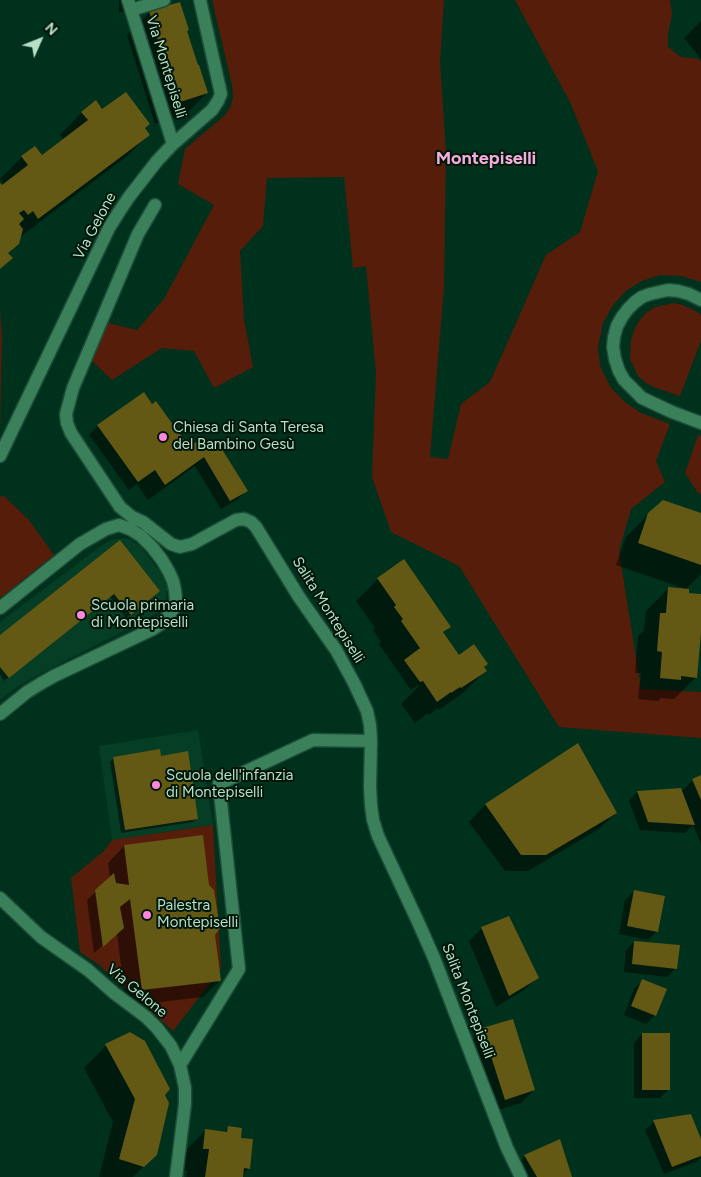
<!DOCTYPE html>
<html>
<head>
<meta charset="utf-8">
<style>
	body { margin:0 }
	#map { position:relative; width:701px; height:1177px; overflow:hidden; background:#00311c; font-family:Figtree,sans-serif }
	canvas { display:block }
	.north { position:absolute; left:15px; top:15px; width:50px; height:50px; -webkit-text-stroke:4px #001609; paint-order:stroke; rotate:46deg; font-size:14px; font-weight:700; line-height:20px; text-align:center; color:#b7dfc7 }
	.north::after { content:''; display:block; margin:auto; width:18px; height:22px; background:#b7dfc7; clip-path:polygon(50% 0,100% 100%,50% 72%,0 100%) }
</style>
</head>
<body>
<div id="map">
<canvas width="701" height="1177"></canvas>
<div class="north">N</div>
</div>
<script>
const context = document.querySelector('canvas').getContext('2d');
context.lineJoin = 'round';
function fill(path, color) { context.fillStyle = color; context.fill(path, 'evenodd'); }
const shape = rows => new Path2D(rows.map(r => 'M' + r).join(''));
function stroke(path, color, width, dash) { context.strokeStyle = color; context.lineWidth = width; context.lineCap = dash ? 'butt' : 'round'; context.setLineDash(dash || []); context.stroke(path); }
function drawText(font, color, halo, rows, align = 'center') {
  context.font = font + ' Figtree,sans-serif'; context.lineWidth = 4; context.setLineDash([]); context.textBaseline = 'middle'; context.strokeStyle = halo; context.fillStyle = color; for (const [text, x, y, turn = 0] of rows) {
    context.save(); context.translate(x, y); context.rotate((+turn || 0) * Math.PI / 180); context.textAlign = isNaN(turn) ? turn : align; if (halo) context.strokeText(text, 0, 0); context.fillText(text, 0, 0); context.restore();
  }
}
fill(shape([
	[124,538,131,540,140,546,157,568,164,579,167,589,166,599,158,612,147,619,36,676,17,687,0,700,0,622,101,546,111,540],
	[198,730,213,825,112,840,99,746]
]), '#063d25');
fill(shape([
	[212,0,444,0,440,62,446,152,444,287,430,457,448,459,461,404,490,382,546,255,580,232,598,171,570,102,515,0,670,0,672,14,668,34,668,47,681,57,699,59,701,62,701,282,681,276,660,275,642,281,627,290,613,305,603,323,598,347,600,366,611,388,626,403,641,413,670,424,656,461,665,482,631,509,619,551,641,689,701,692,701,738,559,727,459,566,391,532,372,477,376,373,366,266,353,268,344,177,267,178,263,226,240,251,244,319,253,367,214,388,194,351,162,348,112,380,91,360,104,322,137,330,164,299,214,205,178,184,185,149,224,116,231,106,233,97,232,85],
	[673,303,680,304,694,310,701,315,701,341,680,396,656,388,646,383,638,376,630,359,631,340,634,330,639,321,646,313,655,307],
	[0,310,2,337,0,432],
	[698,435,701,436,701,494,698,493,685,473],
	[4,496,29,520,54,555,0,598,0,497],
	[213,825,221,969,173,1031,98,964,80,952,71,878,104,851,112,840]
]), '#561d0a');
fill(shape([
	[119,0,162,0,150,12,186,31,207,93,185,115,155,124,127,35,150,12,119,12],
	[701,21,701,59,684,38],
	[102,111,144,128,148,135,126,157,20,237,7,254,0,269,0,185,2,186,4,185,0,179,22,157,35,147,42,156,64,140,60,135,82,112],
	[98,426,189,448,212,453,246,491,238,499,221,509,195,466,148,500,137,484,129,490,89,435],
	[649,514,701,515,701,574,686,589,616,565,626,537],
	[120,542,155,595,126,618,110,597,4,681,0,675,0,637],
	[378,579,450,627,443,633,459,656,483,668,485,671,463,693,439,710,438,708,429,715,428,713,415,723,401,704,419,686,418,685,411,690,379,644,381,642,373,630,375,628,356,601],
	[668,589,687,594,701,595,701,619,696,677,674,699,661,698,658,701,638,699,641,673,635,673,638,636,644,630,646,611],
	[577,744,616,813,599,829,528,871,505,871,469,822,485,805],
	[160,757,197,818,193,822,121,833,110,762,114,758],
	[701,777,701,844,693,825,685,833,640,830,629,801,637,792,680,790,681,792,693,780],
	[124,846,214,934,220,981,203,997,126,1006,117,933,94,953,87,900,110,878,108,863],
	[634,891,657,931,648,940,619,934,625,900],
	[482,928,537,978,524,990,496,1007,469,941],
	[634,942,676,968,667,977,624,972,626,950],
	[642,981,655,1015,646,1024,624,1015,634,989],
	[483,1029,534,1090,521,1103,492,1112,470,1042],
	[642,1034,669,1089,660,1098,634,1098,634,1043],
	[106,1046,163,1095,156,1154,133,1177,99,1177,113,1122,84,1068],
	[654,1122,701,1143,701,1157,696,1162,664,1174,645,1130],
	[229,1128,240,1139,249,1168,242,1175,242,1177,186,1177,187,1171,181,1171,183,1153,206,1130,224,1133],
	[525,1156,571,1177,517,1177,512,1169]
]), '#0007');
fill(shape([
	[180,2,189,30,187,31,198,65,199,65,208,93,177,103,149,11],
	[126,92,150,124,145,128,150,135,38,219,33,211,28,215,24,210,19,213,24,219,19,224,23,229,19,244,8,253,13,258,0,269,0,183,2,185,28,165,21,156,35,146,42,155,88,120,81,112,96,100,102,109],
	[144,392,152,404,156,401,189,447,202,438,212,451,220,446,248,491,230,501,204,457,165,485,155,470,138,482,97,425],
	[663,500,701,513,701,565,638,543,648,513],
	[120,540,160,591,131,615,114,594,9,678,0,667,0,635],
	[404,559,451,627,443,632,459,655,474,644,488,664,484,667,487,671,461,688,460,687,451,693,451,692,437,702,423,681,420,682,404,660,420,648,401,621,403,619,394,607,396,605,377,578],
	[668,587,689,589,689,593,701,594,701,633,697,678,681,676,681,680,660,678,662,652,657,651,660,613,666,613],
	[578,743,617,813,546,855,521,855,485,804],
	[160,749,161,756,188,751,198,819,125,830,113,757],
	[701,775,701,800,692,779],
	[681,788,695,825,648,822,637,791],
	[203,835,209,885,214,890,220,928,215,935,221,981,142,990,130,899,120,907,124,928,103,947,95,890,114,873,116,883,129,885,124,845],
	[634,890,665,896,658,932,627,926],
	[509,916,539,978,509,996,481,927],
	[634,941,680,945,677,969,632,964],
	[642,979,667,989,656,1016,631,1006],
	[513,1019,535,1090,505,1100,482,1028],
	[130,1032,145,1041,170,1089,165,1095,169,1103,157,1155,144,1167,119,1159,135,1099,105,1044],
	[642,1033,670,1033,670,1090,642,1090],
	[691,1114,701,1139,701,1156,672,1167,653,1120],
	[228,1126,242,1128,241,1138,253,1139,250,1169,244,1168,243,1177,205,1177,209,1149,203,1149,205,1129,227,1132],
	[560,1139,572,1177,537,1177,524,1155]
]), '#645815');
const minor = shape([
	[128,0,173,144],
	[131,10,164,0],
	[155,205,138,234,73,388,66,414,67,423,71,433,120,507,132,517,143,522,171,544,180,547,192,544,236,520,244,519,251,522,256,527,299,597,336,650,354,683,367,711,370,725,371,741,370,787,371,805,373,820,378,836,419,924,434,958,507,1148,521,1177],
	[701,300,689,294,678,291,668,290,650,294,642,297,635,302,628,309,622,317,617,326,614,337,613,347,615,359,619,371,624,380,642,398,672,412,701,423],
	[0,456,109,228,119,212,129,197,157,161,173,144,212,110,218,101,221,94,200,0],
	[0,608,80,544,106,529,119,525,130,529,141,536,152,547,162,560,169,572,173,581,175,590,176,599,174,608,169,615,162,623,153,629,54,676,40,684,27,692,0,714],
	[0,898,41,937,88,970,114,993,146,1017,157,1028,171,1046,180,1065,185,1088,185,1104,176,1177],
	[180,1065,239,969,219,784,313,740,371,741]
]);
stroke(minor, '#1d4d37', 15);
stroke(minor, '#39805b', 12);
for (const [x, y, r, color] of [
	[163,437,5,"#ff85de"],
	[81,615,5,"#ff85de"],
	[156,785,5,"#ff85de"],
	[147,915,5,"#ff85de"]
]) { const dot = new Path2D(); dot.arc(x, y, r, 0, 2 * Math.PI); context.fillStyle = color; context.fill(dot); stroke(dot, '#001609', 2); }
drawText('15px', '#b7dfc7', '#001609', [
	["Via Montepiselli",166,67,73],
	["Via Gelone",95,226,-62],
	["Salita Montepiselli",328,610,58],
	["Via Gelone",137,991,40],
	["Salita Montepiselli",468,1001,69]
]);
drawText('15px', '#b7dfc7', '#001609', [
	["Chiesa di Santa Teresa",173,428],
	["del Bambino Gesù",173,445],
	["Scuola primaria",91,606],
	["di Montepiselli",91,623],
	["Scuola dell'infanzia",166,776],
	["di Montepiselli",166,793],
	["Palestra",157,906],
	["Montepiselli",157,923]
], 'left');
drawText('bold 18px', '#f1addc', '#001609', [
	["Montepiselli",486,159]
]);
</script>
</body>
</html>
